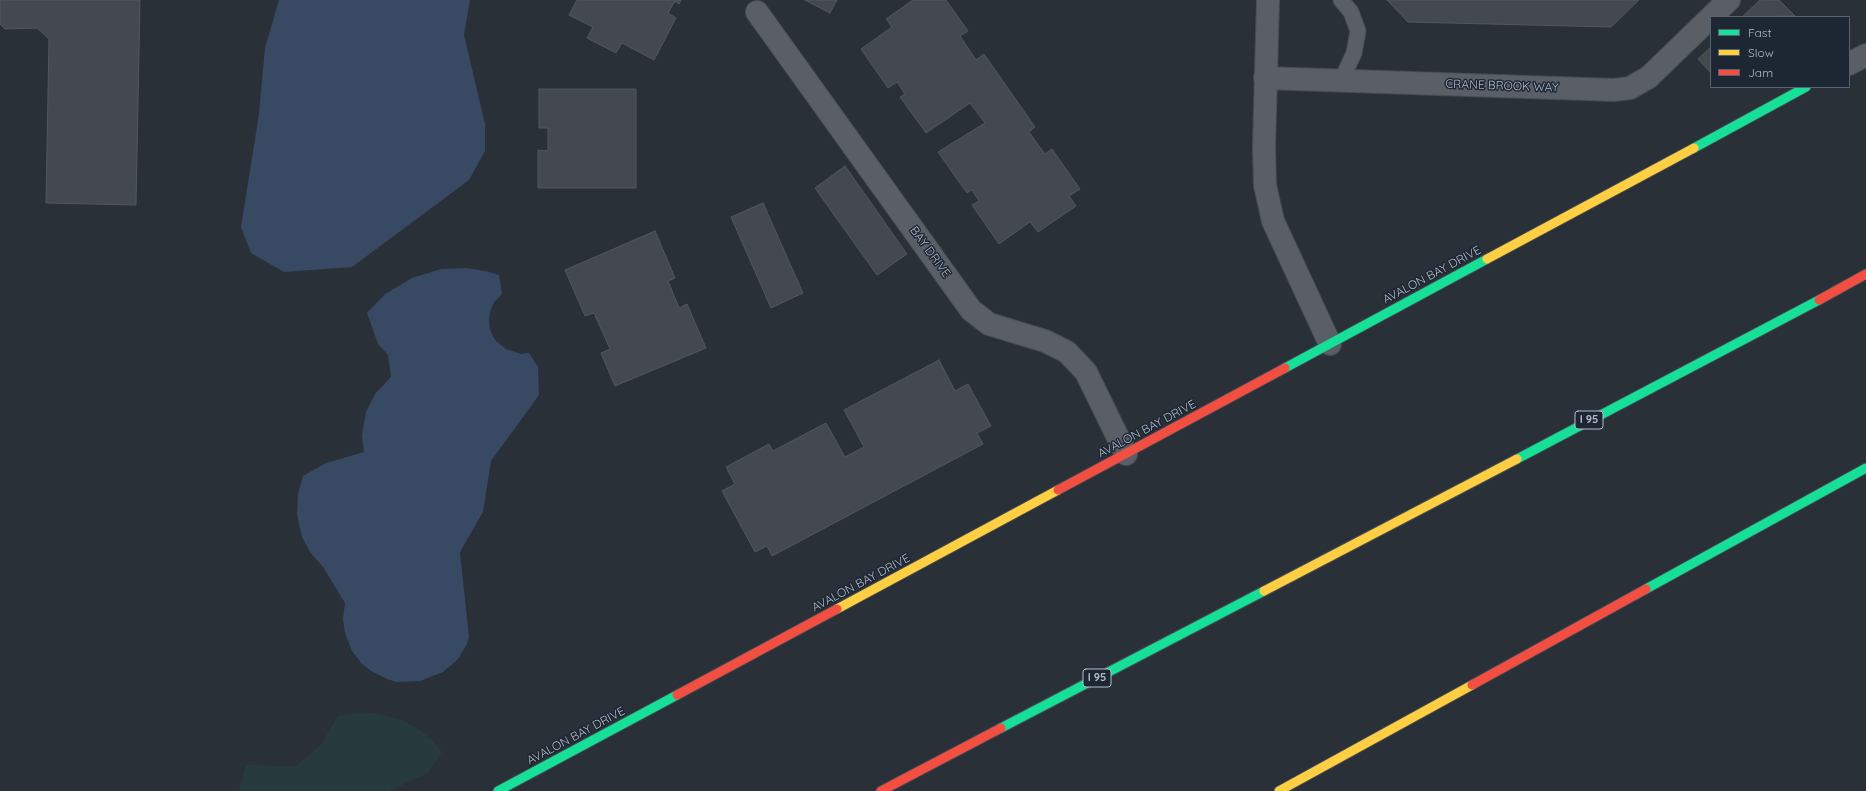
<!DOCTYPE html>
<html>
<head>
<meta charset="utf-8">
<style>
	body { margin:0 }
	#map { position:relative; width:1866px; height:791px; overflow:hidden; background:#2a3038; font-family:Quicksand,sans-serif }
	canvas { display:block }
	.legend { position:absolute; left:1710px; top:16px; width:140px; height:72px; box-sizing:border-box; background:#1d2633; border:1px solid #59626f; margin:0; padding:5px 7px; list-style:none; font-size:12px; color:#b4bcc9 }
	.legend li { display:flex; align-items:center; gap:8px; height:20px }
	.legend b { width:20px; border:1px solid #59626f }
</style>
</head>
<body>
<div id="map">
<canvas width="1866" height="791"></canvas>
<ul class="legend">
<li><b style="height:5px;background:#16e098"></b>Fast</li>
<li><b style="height:5px;background:#ffcf43"></b>Slow</li>
<li><b style="height:5px;background:#f24e42"></b>Jam</li>
</ul>
</div>
<script>
const context = document.querySelector('canvas').getContext('2d');
context.lineJoin = 'round';
function fill(path, color) { context.fillStyle = color; context.fill(path, 'evenodd'); }
const shape = rows => new Path2D(rows.map(r => 'M' + r).join(''));
function stroke(path, color, width, dash) { context.strokeStyle = color; context.lineWidth = width; context.lineCap = dash ? 'butt' : 'round'; context.setLineDash(dash || []); context.stroke(path); }
function drawText(font, color, halo, rows, align = 'center') {
  context.font = font + ' Quicksand,sans-serif'; context.lineWidth = 3; context.setLineDash([]); context.textBaseline = 'middle'; context.strokeStyle = halo; context.fillStyle = color; for (const [text, x, y, turn = 0] of rows) {
    context.save(); context.translate(x, y); context.rotate((+turn || 0) * Math.PI / 180); context.textAlign = isNaN(turn) ? turn : align; if (halo) context.strokeText(text, 0, 0); context.fillText(text, 0, 0); context.restore();
  }
}
fill(shape([
	[365,712,379,714,402,720,420,730,433,741,442,752,428,773,389,791,239,791,246,765,296,766,320,746,338,716]
]), '#273a3e');
fill(shape([
	[279,0,470,0,464,35,485,124,485,151,469,180,352,267,284,272,251,253,241,227,259,114,265,48],
	[467,268,485,271,499,275,502,294,494,302,491,309,489,318,490,330,495,340,506,349,521,354,529,353,538,367,539,395,491,461,483,512,460,552,469,637,467,644,458,659,443,672,420,681,397,682,387,679,371,671,362,664,352,651,345,633,343,619,345,603,323,567,310,552,302,537,297,514,298,494,303,476,326,463,364,452,362,435,366,412,375,394,391,377,388,355,378,344,367,313,385,294,412,278,441,269]
]), '#384963');
const building = shape([
	[0,0,140,0,136,205,46,203,49,39,37,28,5,29,0,24,0,0],
	[577,0,681,0,679,4,675,1,668,13,676,18,654,60,622,43,616,53,587,38,593,27,569,15,577,0],
	[805,0,837,0,830,13,805,0],
	[913,0,946,0,968,31,960,36,976,60,984,54,1035,127,1029,132,1045,154,1052,149,1080,189,1069,196,1076,206,1038,232,1030,222,999,244,972,205,979,201,972,190,967,193,938,152,985,123,970,103,926,133,900,97,905,94,897,82,888,88,861,49,892,27,886,19,913,0],
	[1387,0,1639,0,1611,27,1408,22,1387,0],
	[1760,0,1779,0,1795,16,1742,17,1760,0],
	[1711,47,1711,73,1698,59,1711,47],
	[539,89,636,89,636,188,538,188,538,150,548,151,548,128,539,128,539,89],
	[845,166,907,254,877,275,815,188,845,166],
	[763,203,803,293,771,308,731,217,763,203],
	[655,231,675,278,668,281,679,308,687,304,706,348,615,386,601,353,610,349,594,313,585,316,565,270,655,231],
	[939,360,955,391,968,384,991,426,977,433,983,444,772,556,767,546,755,552,722,491,735,484,726,467,769,444,773,451,826,423,845,457,864,447,844,410,939,360]
]);
fill(building, '#444950');
stroke(building, '#52575f', 1);
const lane = shape([
	[1341,81,1354,53,1358,31,1351,12,1341,0]
]);
const street = shape([
	[1268,0,1264,147,1265,185,1273,221,1330,344],
	[757,12,971,310,989,324,1045,341,1067,352,1086,372,1126,454],
	[1711,17,1729,0],
	[1849,64,1866,55],
	[1265,78,1614,90,1630,88,1649,77,1711,17]
]);
const fast = shape([
	[1694,148,1806,87],
	[1285,368,1487,259],
	[1517,459,1819,300],
	[1646,589,1866,468],
	[1001,728,1264,591],
	[498,791,677,695]
]);
const slow = shape([
	[1487,259,1694,148],
	[1264,591,1517,459],
	[837,609,1058,490],
	[1279,791,1472,685]
]);
const jam = shape([
	[1819,300,1866,274],
	[1058,490,1285,368],
	[1472,685,1646,589],
	[677,695,837,609],
	[881,791,1001,728]
]);
stroke(lane, '#484c53', 17);
stroke(street, '#484c53', 24);
stroke(fast, '#484c53', 11);
stroke(slow, '#484c53', 11);
stroke(jam, '#484c53', 11);
stroke(lane, '#5a5e66', 15);
stroke(street, '#5a5e66', 22);
stroke(fast, '#16e098', 9);
stroke(slow, '#ffcf43', 9);
stroke(jam, '#f24e42', 9);
for (const [x, y, w] of [
	[1589,420,28],
	[1097,678,28]
]) { const box = new Path2D(); box.roundRect(x - w / 2, y - 9, w, 18, 3); context.fillStyle = '#1d2633'; context.fill(box); stroke(box, '#b4bcc9', 1); }
drawText('bold 11px', '#b4bcc9', null, [
	["I 95",1589,420],
	["I 95",1097,678]
]);
drawText('12px', '#b4bcc9', '#1d2633', [
	["CRANE BROOK WAY",1502,86,2],
	["BAY DRIVE",930,252,54],
	["AVALON BAY DRIVE",1432,275,-28],
	["AVALON BAY DRIVE",1147,429,-28],
	["AVALON BAY DRIVE",861,583,-28],
	["AVALON BAY DRIVE",576,736,-28]
]);
</script>
</body>
</html>
